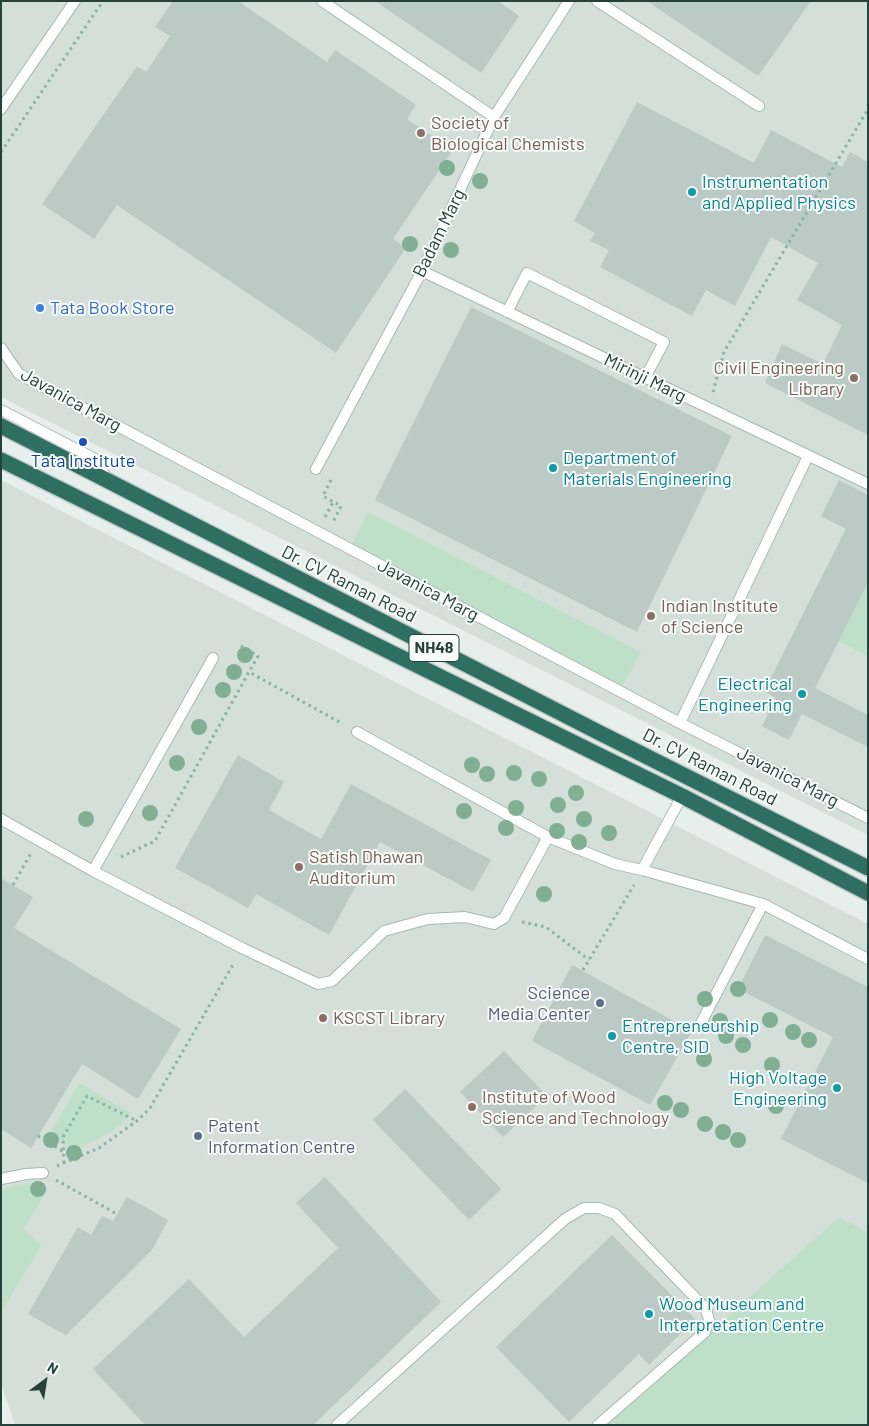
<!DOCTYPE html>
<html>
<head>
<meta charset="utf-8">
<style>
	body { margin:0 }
	#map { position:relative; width:869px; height:1426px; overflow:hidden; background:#e6efeb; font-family:Barlow,sans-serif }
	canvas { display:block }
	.frame { position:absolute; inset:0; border:2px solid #24423a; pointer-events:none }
	.north { position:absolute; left:20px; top:1356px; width:50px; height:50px; -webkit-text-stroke:4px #f7fbf9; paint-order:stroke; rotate:31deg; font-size:14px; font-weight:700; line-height:20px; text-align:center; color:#24423a }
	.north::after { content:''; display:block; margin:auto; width:18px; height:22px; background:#24423a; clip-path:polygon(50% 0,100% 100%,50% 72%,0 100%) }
</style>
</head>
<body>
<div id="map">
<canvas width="869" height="1426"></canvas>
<div class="frame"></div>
<div class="north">N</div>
</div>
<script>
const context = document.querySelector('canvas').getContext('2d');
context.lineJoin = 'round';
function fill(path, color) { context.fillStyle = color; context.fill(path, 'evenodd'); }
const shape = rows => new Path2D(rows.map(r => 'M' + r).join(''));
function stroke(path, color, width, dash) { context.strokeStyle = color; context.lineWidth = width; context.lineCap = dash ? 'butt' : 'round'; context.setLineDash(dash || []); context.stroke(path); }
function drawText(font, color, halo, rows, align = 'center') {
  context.font = font + ' Barlow,sans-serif'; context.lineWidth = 4; context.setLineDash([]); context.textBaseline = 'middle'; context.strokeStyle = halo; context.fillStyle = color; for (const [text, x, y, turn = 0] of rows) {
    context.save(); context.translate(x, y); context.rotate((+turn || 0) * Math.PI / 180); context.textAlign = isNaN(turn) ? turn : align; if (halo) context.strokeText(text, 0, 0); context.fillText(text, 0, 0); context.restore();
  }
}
fill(shape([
	[1,1,868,1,868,835,1,397],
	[1,480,868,924,868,1425,15,1425,1,1383]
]), '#d4dfda');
fill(shape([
	[368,512,641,652,622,687,352,544],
	[868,583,868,656,838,641],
	[79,1083,131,1113,114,1131,75,1150,49,1135],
	[38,1184,48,1188,24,1229,41,1246,1,1312,1,1190,14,1185],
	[839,1217,868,1232,868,1425,607,1425]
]), '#bfe0c8');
fill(shape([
	[173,1,238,1,327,62,335,50,416,105,407,119,453,150,393,239,406,248,336,353,117,205,94,239,42,204,137,66,146,72,170,36,155,27],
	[375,1,498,1,519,16,481,73],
	[647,1,811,1,758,76],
	[637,102,754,163,771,130,842,167,850,152,868,162,868,435,765,383,782,344,823,364,842,325,797,300,818,263,771,237,735,306,706,290,692,316,600,267,609,250,590,241,595,233,574,221],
	[471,307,732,436,637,632,375,500],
	[839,480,868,495,868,583,815,688,868,715,868,747,802,714,789,740,762,726,776,698,764,691,846,529,821,516],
	[238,755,284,782,269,810,321,839,351,784,491,860,473,892,380,842,329,935,256,894,248,908,175,868],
	[1,878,33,897,14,928,181,1029,138,1099,82,1064,31,1148,1,1129],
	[765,935,868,987,868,1183,781,1139,833,1037,738,989],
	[572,965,692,1031,650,1105,532,1041],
	[504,1051,547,1096,503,1137,460,1092],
	[405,1089,501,1189,469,1220,373,1120],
	[325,1177,441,1302,313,1425,145,1425,93,1369,189,1279,244,1337,338,1248,296,1203],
	[127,1197,168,1220,152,1250,66,1335,28,1314,78,1227,91,1235,102,1216,113,1221],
	[612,1235,695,1319,649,1365,639,1354,569,1422,496,1347]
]), '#bbcac4');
const lane = shape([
	[322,1,494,117],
	[597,1,759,106],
	[1,109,75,1],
	[422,271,868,484],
	[507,312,527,273,664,342,645,378],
	[1,348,19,374,680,723,868,818],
	[1,410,99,461,106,480],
	[316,469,422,271,494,117,569,1],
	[680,723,808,456],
	[357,732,548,837,615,864,642,870,763,904,868,959],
	[1,819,93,871,242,948,318,984,332,981,384,931,428,919,465,917,494,924,504,918,548,837],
	[642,870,682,796],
	[93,871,213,658],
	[700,1025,763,904],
	[1,1179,26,1174,43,1173],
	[337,1425,565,1219,584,1208,599,1208,615,1214,706,1309,709,1320,705,1332,598,1425]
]);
const highway = shape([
	[1,426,596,731,868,868],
	[1,460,682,796,868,893]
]);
stroke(lane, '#a8b8b2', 12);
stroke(highway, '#c2cac8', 18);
stroke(shape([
	[1,152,103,1],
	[713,392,724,352,868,109],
	[331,480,323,496,341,506,333,522],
	[325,517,333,502],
	[241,646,258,656,249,672],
	[121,857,155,841,249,672,343,724],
	[13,885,31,853],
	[522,922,546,927,589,960],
	[583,970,634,885],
	[38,1136,64,1152],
	[64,1163,63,1137,87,1096,137,1121],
	[57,1166,99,1148,137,1121,150,1108,234,963],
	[56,1180,115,1213]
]), '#86b3a5', 3, [2.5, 4]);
stroke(lane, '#fff', 10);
stroke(highway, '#2f6f62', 15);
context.fillStyle = '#80af93';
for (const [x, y] of [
	[447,168],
	[480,181],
	[410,244],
	[451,250],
	[245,655],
	[234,672],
	[223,690],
	[199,727],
	[177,763],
	[472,765],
	[514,773],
	[487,774],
	[539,779],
	[576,793],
	[558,805],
	[516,808],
	[464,811],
	[150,813],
	[86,819],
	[584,819],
	[506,828],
	[557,831],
	[609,833],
	[579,842],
	[544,894],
	[738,989],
	[705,999],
	[770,1020],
	[720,1021],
	[793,1032],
	[726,1036],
	[809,1040],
	[743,1045],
	[704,1059],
	[772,1065],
	[665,1103],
	[776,1106],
	[681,1110],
	[705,1124],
	[723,1132],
	[51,1140],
	[738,1140],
	[74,1153],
	[38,1189]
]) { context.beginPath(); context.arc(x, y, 8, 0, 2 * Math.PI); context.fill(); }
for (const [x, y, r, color] of [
	[421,133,5,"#8d6e63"],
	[692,192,5,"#0f9aa8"],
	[40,308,5,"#3f7fe0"],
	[854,378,5,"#8d6e63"],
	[83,442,5,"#1a4fb4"],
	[553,468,5,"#0f9aa8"],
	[651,616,5,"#8d6e63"],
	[802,694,5,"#0f9aa8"],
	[299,867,5,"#8d6e63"],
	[600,1003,5,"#5c6f8a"],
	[323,1018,5,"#8d6e63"],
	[612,1036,5,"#0f9aa8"],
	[837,1088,5,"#0f9aa8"],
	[472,1107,5,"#8d6e63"],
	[198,1136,5,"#5c6f8a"],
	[649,1314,5,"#0f9aa8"]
]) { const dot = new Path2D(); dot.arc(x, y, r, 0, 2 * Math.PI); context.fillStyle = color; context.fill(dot); stroke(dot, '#f7fbf9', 2); }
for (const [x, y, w] of [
	[434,648,50]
]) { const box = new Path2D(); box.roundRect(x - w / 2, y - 13.5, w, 27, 4); context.fillStyle = '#f7fbf9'; context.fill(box); stroke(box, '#24423a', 1); }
drawText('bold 16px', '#24423a', null, [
	["NH48",434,648]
]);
drawText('18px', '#785e54', '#f7fbf9', [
	["Society of",431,123],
	["Biological Chemists",431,144],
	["Civil Engineering",844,368,"right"],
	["Library",844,389,"right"],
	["Indian Institute",661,606],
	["of Science",661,627],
	["Satish Dhawan",309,857],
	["Auditorium",309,878],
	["KSCST Library",333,1018],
	["Institute of Wood",482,1097],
	["Science and Technology",482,1118]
], 'left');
drawText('18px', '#0d838f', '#f7fbf9', [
	["Instrumentation",702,182],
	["and Applied Physics",702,203],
	["Department of",563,458],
	["Materials Engineering",563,479],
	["Electrical",792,684,"right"],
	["Engineering",792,705,"right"],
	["Entrepreneurship",622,1026],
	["Centre, SID",622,1047],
	["High Voltage",827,1078,"right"],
	["Engineering",827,1099,"right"],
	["Wood Museum and",659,1304],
	["Interpretation Centre",659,1325]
], 'left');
drawText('18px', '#24423a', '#f7fbf9', [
	["Badam Marg",439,233,-64],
	["Mirinji Marg",645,378,26],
	["Javanica Marg",71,400,29],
	["Dr. CV Raman Road",349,584,27],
	["Javanica Marg",428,590,28],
	["Dr. CV Raman Road",710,767,27],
	["Javanica Marg",788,777,27]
]);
drawText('18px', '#366cbe', '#f7fbf9', [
	["Tata Book Store",50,308]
], 'left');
drawText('18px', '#164399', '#f7fbf9', [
	["Tata Institute",83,461]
]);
drawText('18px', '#4e5e75', '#f7fbf9', [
	["Science",590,993],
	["Media Center",590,1014],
	["Patent",208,1126,"left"],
	["Information Centre",208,1147,"left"]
], 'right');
</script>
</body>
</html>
